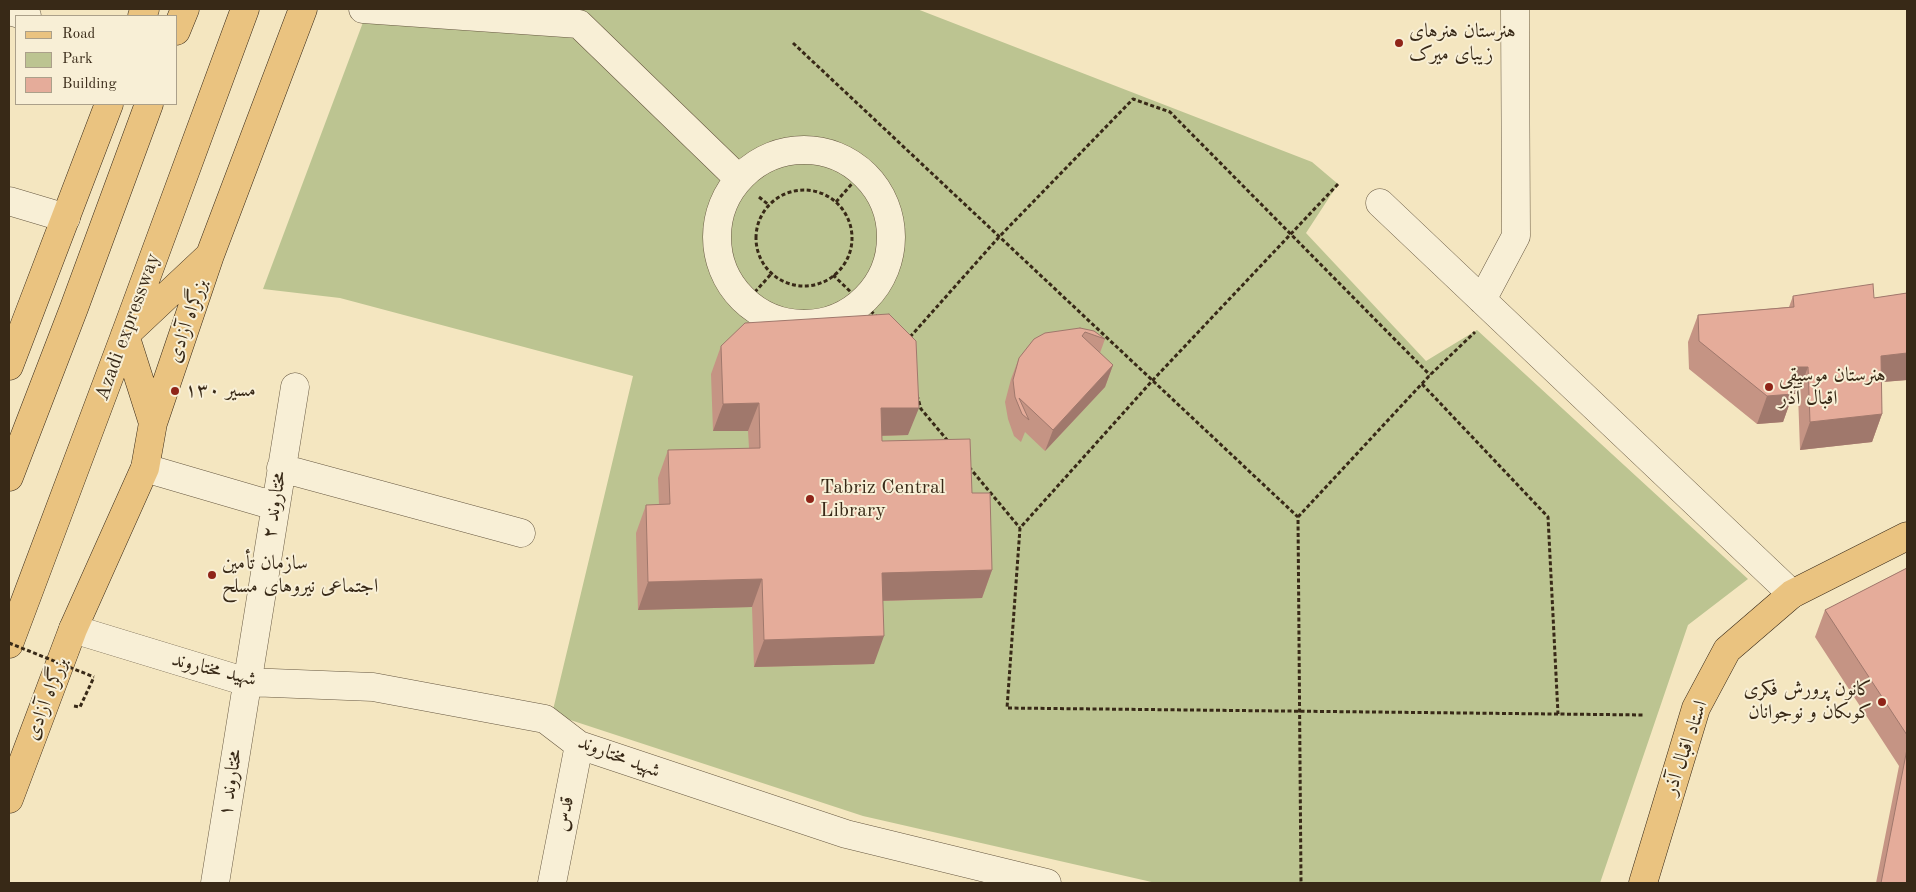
<!DOCTYPE html>
<html>
<head>
<meta charset="utf-8">
<style>
	body { margin:0 }
	#map { position:relative; width:1916px; height:892px; overflow:hidden; background:#f4e6c0; font-family:"Old Standard TT",serif }
	canvas { display:block }
	.frame { position:absolute; inset:0; border:10px solid #382917; pointer-events:none }
	.legend { position:absolute; left:15px; top:15px; width:162px; height:90px; box-sizing:border-box; background:#f8efd6; border:1px solid #aba08a; margin:0; padding:6px 9px; list-style:none; font-size:15px; color:#382917 }
	.legend li { display:flex; align-items:center; gap:10px; height:25px }
	.legend b { width:25px; border:1px solid #aba08a }
</style>
</head>
<body>
<div id="map">
<canvas width="1916" height="892"></canvas>
<div class="frame"></div>
<ul class="legend">
<li><b style="height:6px;background:#eac380"></b>Road</li>
<li><b style="height:14px;background:#bcc491"></b>Park</li>
<li><b style="height:14px;background:#e5ac9a"></b>Building</li>
</ul>
</div>
<script>
const context = document.querySelector('canvas').getContext('2d');
context.lineJoin = 'round';
function fill(path, color) { context.fillStyle = color; context.fill(path, 'evenodd'); }
const shape = rows => new Path2D(rows.map(r => 'M' + r).join(''));
function stroke(path, color, width, dash) { context.strokeStyle = color; context.lineWidth = width; context.lineCap = dash ? 'butt' : 'round'; context.setLineDash(dash || []); context.stroke(path); }
function drawText(font, color, halo, rows, align = 'center') {
  context.font = font + ' "Old Standard TT",Amiri,serif'; context.lineWidth = 4; context.setLineDash([]); context.textBaseline = 'middle'; context.strokeStyle = halo; context.fillStyle = color; for (const [text, x, y, turn = 0] of rows) {
    context.save(); context.translate(x, y); context.rotate((+turn || 0) * Math.PI / 180); context.textAlign = isNaN(turn) ? turn : align; if (halo) context.strokeText(text, 0, 0); context.fillText(text, 0, 0); context.restore();
  }
}
fill(shape([
	[368,9,917,9,1312,162,1338,184,1306,233,1426,361,1477,330,1748,579,1688,625,1600,883,1156,883,863,816,552,714,633,376,340,298,263,289]
]), '#bcc491');
const minor = shape([
	[363,9,579,24,738,178],
	[9,11,27,16],
	'717 237a87 87 0 1 1 174 0a87 87 0 1 1-174 0Z',
	[9,201,66,218],
	[1380,203,1792,594],
	[1482,300,1516,236,1515,9],
	[145,468,275,506],
	[281,468,521,533],
	[73,629,247,682,373,687,545,719,579,745,846,834,1047,883],
	[215,883,295,387],
	[552,883,579,745]
]);
const major = shape([
	[1643,883,1696,708,1727,650,1792,594,1907,536]
]);
const highway = shape([
	[142,16,145,9],
	[176,31,185,9],
	[9,366,109,104],
	[153,423,125,335,207,258],
	[9,477,74,308,149,104],
	[9,644,125,335,245,9],
	[9,799,73,629,145,468,153,423,210,255,303,9]
]);
stroke(minor, '#675841', 29);
stroke(major, '#382917', 29);
stroke(highway, '#382917', 29);
stroke(shape([
	[793,43,1298,517,1301,883],
	[1338,184,1152,381,1020,528,1007,708,1645,715],
	'756 238a48 48 0 1 1 96 0a48 48 0 1 1-96 0Z',
	[759,197,769,205],
	[836,202,862,172],
	[833,275,877,317],
	[746,302,772,273],
	[910,337,999,237,1133,99,1170,112,1430,375],
	[1422,384,1548,517,1558,714],
	[917,395,921,409,948,441],
	[969,467,1020,528],
	[1298,517,1430,375,1475,332],
	[74,706,80,707,94,677]
]), '#382917', 3, [4, 2.5]);
stroke(minor, '#f8efd6', 28);
stroke(major, '#eac380', 28);
stroke(highway, '#eac380', 28);
stroke(shape([
	[9,643,94,677]
]), '#382917', 3, [4, 2.5]);
fill(shape([
	[1907,293,1907,380,1881,382,1882,414,1872,442,1800,450,1798,394,1793,394,1783,422,1757,424,1689,369,1688,342,1698,315,1789,307,1793,296,1874,298],
	[1094,331,1105,339,1100,353,1113,365,1105,387,1045,451,1025,432,1021,442,1014,436,1008,419,1005,402,1011,379,1019,358,1034,339],
	[721,346,908,435,882,436,882,441,972,493,992,570,982,598,883,601,874,664,754,667,752,607,638,610,636,533,646,505,659,505,658,478,668,450,749,448,748,431,713,431,711,374],
	[1907,568,1907,883,1876,883,1899,766,1815,637,1825,610]
]), '#c59484');
fill(shape([
	[1907,353,1907,380,1871,383,1881,356],
	[1113,365,1105,387,1045,451,1053,430],
	[1793,367,1808,367,1798,394,1793,394,1783,422,1757,424,1767,396],
	[759,403,748,431,713,431,723,404],
	[881,408,919,408,908,435,871,436],
	[1882,414,1872,442,1800,450,1810,422],
	[992,570,982,598,872,601,882,573],
	[762,579,752,607,638,610,648,582],
	[884,636,874,664,754,667,764,640]
]), '#a0786c');
const building = shape([
	[1873,284,1874,298,1907,293,1907,353,1881,356,1882,414,1810,422,1808,367,1793,367,1793,394,1767,396,1699,341,1698,315,1794,307,1793,296,1873,284],
	[889,314,916,341,919,408,881,408,882,441,970,439,972,493,990,493,992,570,882,573,884,636,764,640,762,579,648,582,646,505,670,504,668,450,760,448,759,403,723,404,721,346,745,323,889,314],
	[1080,328,1094,331,1105,339,1085,332,1082,336,1113,365,1053,430,1019,398,1029,420,1022,414,1015,397,1013,380,1019,358,1034,339,1045,333,1080,328],
	[1907,568,1907,735,1825,610,1907,568],
	[1907,749,1907,883,1881,883,1907,749]
]);
fill(building, '#e5ac9a');
stroke(building, '#a0786c', 1);
for (const [x, y, r, color] of [
	[1399,43,5,"#8f2418"],
	[1769,387,5,"#8f2418"],
	[175,391,5,"#8f2418"],
	[810,499,5,"#8f2418"],
	[212,575,5,"#8f2418"],
	[1882,702,5,"#8f2418"]
]) { const dot = new Path2D(); dot.arc(x, y, r, 0, 2 * Math.PI); context.fillStyle = color; context.fill(dot); stroke(dot, '#f8efd6', 2); }
drawText('20px', '#382917', '#f8efd6', [
	["هنرستان هنرهای",1409,32],
	["زیبای میرک",1409,55],
	["هنرستان موسیقی",1779,376],
	["اقبال آذر",1779,399],
	["مسیر ۱۳۰",185,391],
	["Tabriz Central",820,488],
	["Library",820,511],
	["سازمان تأمین",222,564],
	["اجتماعی نیروهای مسلح",222,587],
	["کانون پرورش فکرى",1872,690,"right"],
	["کوىکان و نوجوانان",1872,713,"right"]
], 'left');
drawText('20px', '#382917', '#f8efd6', [
	["بزرگراه آزادی",188,321,-71],
	["Azadi expressway",128,327,-70],
	["مختاروند ۲",275,505,-81],
	["شهید مختاروند",214,670,14],
	["بزرگراه آزادی",47,699,-69],
	["استاد اقبال آذر",1686,748,-71],
	["شهید مختاروند",619,757,21],
	["مختاروند ۱",231,783,-81],
	["قدس",565,814,-79]
]);
</script>
</body>
</html>
